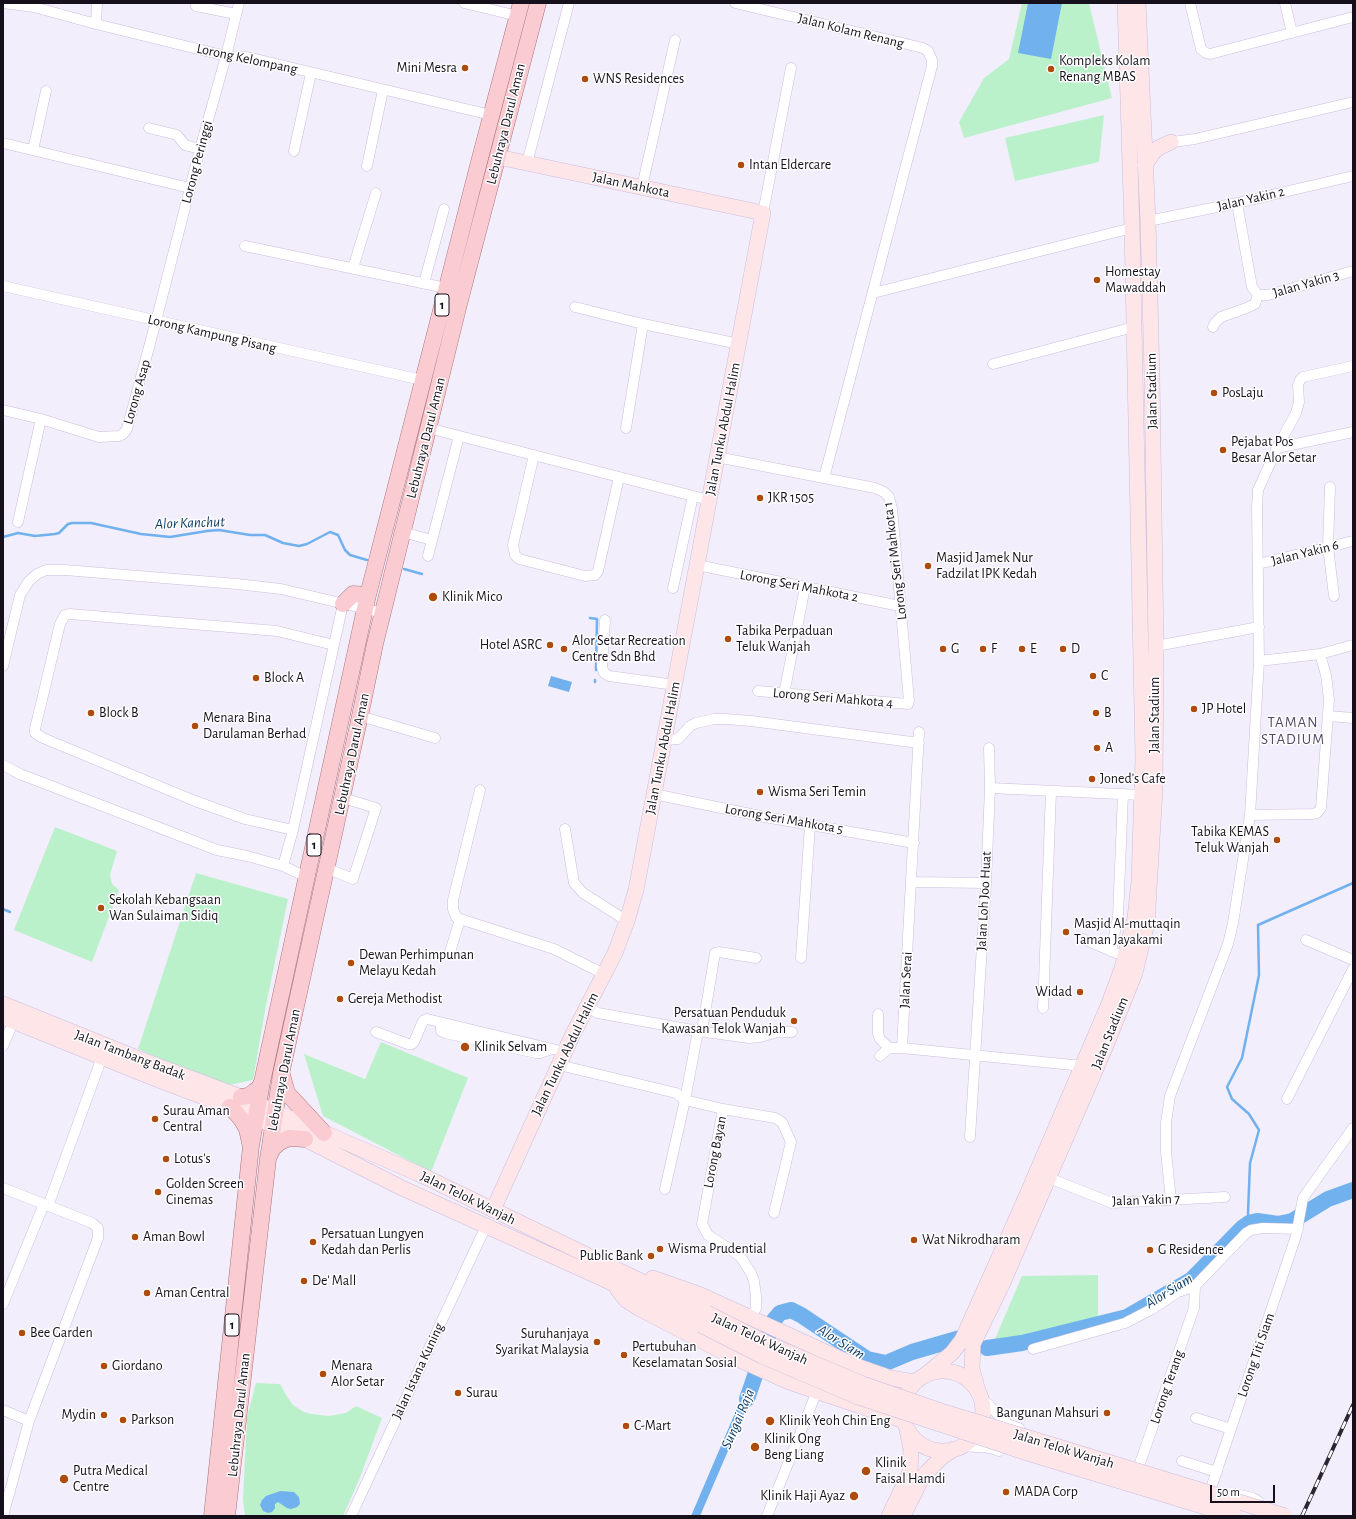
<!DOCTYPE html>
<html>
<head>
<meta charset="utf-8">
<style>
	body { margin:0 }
	#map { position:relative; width:1356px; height:1519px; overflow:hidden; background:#f3eefc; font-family:"Alegreya Sans",sans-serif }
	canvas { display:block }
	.frame { position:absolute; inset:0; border:4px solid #15101b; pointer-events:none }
	.scale { position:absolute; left:1210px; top:1485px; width:65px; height:18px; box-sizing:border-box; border:2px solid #15101b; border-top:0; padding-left:5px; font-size:12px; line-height:14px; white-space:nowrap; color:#15101b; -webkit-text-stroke:3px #fefefe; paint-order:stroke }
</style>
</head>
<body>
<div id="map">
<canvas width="1356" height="1519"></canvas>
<div class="frame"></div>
<div class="scale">50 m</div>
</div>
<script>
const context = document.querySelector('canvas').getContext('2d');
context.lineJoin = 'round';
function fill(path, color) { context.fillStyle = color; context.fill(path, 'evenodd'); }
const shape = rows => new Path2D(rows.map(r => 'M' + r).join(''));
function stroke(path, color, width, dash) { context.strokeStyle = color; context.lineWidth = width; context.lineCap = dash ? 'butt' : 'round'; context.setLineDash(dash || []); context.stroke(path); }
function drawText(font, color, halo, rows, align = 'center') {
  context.font = font + ' "Alegreya Sans",sans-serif'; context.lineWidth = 3; context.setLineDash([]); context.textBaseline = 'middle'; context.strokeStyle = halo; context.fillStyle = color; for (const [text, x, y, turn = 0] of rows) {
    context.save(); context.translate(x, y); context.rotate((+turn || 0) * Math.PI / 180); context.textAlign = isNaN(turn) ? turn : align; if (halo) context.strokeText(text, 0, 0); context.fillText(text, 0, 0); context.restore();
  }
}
fill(shape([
	[1022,3,1089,3,1112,98,964,138,959,122,984,78,1009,59],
	[1104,115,1099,162,1015,181,1005,138],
	[55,827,117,851,110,875,112,884,119,890,92,962,14,930],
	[196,873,288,899,266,1005,253,1080,224,1086,138,1049],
	[381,1042,468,1078,431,1172,323,1116,304,1054,365,1079],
	[1098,1275,1098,1321,1037,1336,995,1339,1022,1276],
	[256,1383,280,1384,286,1395,293,1405,304,1412,311,1414,329,1416,346,1413,356,1406,382,1418,359,1480,343,1516,245,1516,243,1500,247,1417]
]), '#baf1cb');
fill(shape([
	[1028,3,1062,3,1051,59,1018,53],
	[551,676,572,682,569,692,548,686],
	[755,1378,755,1388,700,1516,691,1516,747,1385],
	[280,1491,294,1492,299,1497,300,1504,297,1507,291,1509,287,1508,278,1502,275,1504,275,1508,272,1512,268,1513,263,1511,260,1505,262,1500,266,1496]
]), '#70b1ee');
stroke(shape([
	[3,537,18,533,35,536,55,534,59,533,68,524,72,523,91,523,141,534,170,537,207,531,219,530,250,535,265,535,283,543,299,546,307,544,330,532,338,535,345,550,350,555,367,560],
	[404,569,422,574],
	[590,618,597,619,596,670],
	[595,680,595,682],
	[3,909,10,912],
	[1249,1223,1248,1213,1250,1163,1259,1130,1249,1114,1232,1099,1227,1087,1242,1058,1259,975,1258,925,1353,883]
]), '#70b1ee', 2.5);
stroke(shape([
	[987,1348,1022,1343,1127,1317,1191,1280,1242,1228,1249,1223,1257,1221,1278,1224,1292,1221,1328,1199,1353,1190],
	[747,1399,774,1320,780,1313,791,1310,801,1315,867,1359,886,1363,912,1352,960,1338]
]), '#70b1ee', 16);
const street = shape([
	[3,3,34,7,96,24,226,56,247,57,491,115],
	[464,3,518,16],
	[735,3,923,48,928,51,932,60,932,66,824,478],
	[1190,3,1201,49,1206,53,1210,54,1353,17],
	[1285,3,1292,33],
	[196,6,236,14],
	[96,24,97,3],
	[149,128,177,135,185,145,200,149],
	[3,143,190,188],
	[1165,143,1195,139,1353,102],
	[33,150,46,91],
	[294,151,311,73],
	[527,163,569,3],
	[367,166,383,90],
	[642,187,675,40],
	[1237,203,1252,287,1258,295,1268,295,1353,271],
	[763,213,791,68],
	[1148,221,1237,203,1353,176],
	[245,246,446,288],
	[353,268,376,193],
	[424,283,444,209],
	[3,286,422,380],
	[873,293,1132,228],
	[575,307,643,324,739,344],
	[1213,327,1215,323,1221,317,1244,309,1255,304,1258,295],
	[993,364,1134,327],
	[3,410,41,419,99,437,119,436,123,434,127,429,156,321,200,149,226,56,239,3],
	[428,428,709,500],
	[626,428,643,324],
	[1277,448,1353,432],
	[534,455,513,545,515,555,519,559,585,576,595,575,598,571,619,477],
	[717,457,875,488,884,492,889,497,892,509,909,701,908,704,758,691],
	[1330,487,1328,547,1334,596],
	[18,522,41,419],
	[402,532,432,540],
	[428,556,459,436],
	[1258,564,1353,541],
	[697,565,900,606],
	[673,588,693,496],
	[605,620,602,667,604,673,609,676,675,685],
	[1156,646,1259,627],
	[1259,661,1320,654,1353,645],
	[3,666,20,595,29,581,37,574,46,570,65,570,237,584,281,589,383,613],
	[784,694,805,587],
	[360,716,435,738],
	[1328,716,1353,718],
	[664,740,678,739,690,726,696,723,714,719,726,719,751,721,919,743],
	[3,765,20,774,217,850,247,856,283,866,306,877],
	[990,788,1142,795],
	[480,790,453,900,453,909,456,917,460,919,554,949,604,974],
	[654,794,765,817,914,843],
	[1250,815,1312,814,1317,813,1321,808,1329,700,1326,675,1320,654],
	[565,829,574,883,583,893,627,921],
	[293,830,245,819,195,801,43,738,35,733,35,729,60,624,65,615,70,614,277,631,334,645],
	[283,866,293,830,343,604],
	[326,868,353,879,376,808,343,798],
	[912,882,986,883],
	[1083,939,1116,953],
	[1306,940,1353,960],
	[1111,951,1118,917,1123,794],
	[450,952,460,919],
	[801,958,810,825],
	[587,1007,598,1013,698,1031,749,1038,760,1037,778,1032,792,1032],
	[1043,1008,1051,791],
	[878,1014,878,1034,880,1039,889,1048],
	[441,1023,441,1031,445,1033,536,1053,540,1053,552,1049],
	[702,1031,715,953,719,952,756,958],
	[376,1032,408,1044,412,1044,414,1042,423,1021,427,1019,565,1052],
	[3,1046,14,1020],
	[902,1048,919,732],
	[880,1056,889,1048,902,1048,1083,1066],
	[559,1065,676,1093,685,1100,723,1109,775,1118,782,1122,791,1142,774,1213],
	[1287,1099,1353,969],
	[723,1109,702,1224,708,1235,740,1256,751,1273,754,1281,756,1296,756,1308,751,1318],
	[970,1137,986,883,990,788,989,748],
	[1049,1178,1112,1203,1225,1197],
	[3,1188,92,1223,98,1228,98,1238,29,1421,3,1516],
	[665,1189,685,1100,698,1031],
	[1171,1200,1166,1152,1166,1123,1168,1109,1170,1096,1228,944,1233,923,1250,815,1259,661,1257,507,1258,490,1277,448,1296,413,1299,402,1298,385,1300,380,1303,377,1353,366],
	[48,1206,102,1057],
	[3,1304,44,1204],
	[1033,1349,1125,1323,1152,1309,1178,1292,1195,1286,1246,1233,1251,1230,1263,1228,1298,1229],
	[982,1400,988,1404,1007,1424,1019,1428],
	[3,1410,29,1421],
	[1196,1418,1231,1429],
	[962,1446,991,1448,999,1451],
	[1182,1461,1217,1472],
	[1139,1466,1194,1308,1195,1286],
	[1211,1488,1296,1236,1303,1198,1353,1128],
	[1235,1494,1253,1498,1258,1501,1261,1509],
	[351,1516,486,1226],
	[767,1516,817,1391]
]);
const secondary = shape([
	[1145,165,1153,153,1158,148,1171,142],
	[3,1004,137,1058,241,1097,417,1173,707,1313],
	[3,1017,151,1077,230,1107,305,1139,402,1188,599,1277,701,1325],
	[493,1210,572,1036,615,953,627,921,636,890,763,213,498,157],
	[653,1278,701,1295,854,1365,891,1378,914,1382],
	[618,1290,626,1300,640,1309,733,1357,789,1382,904,1421],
	'903 1411a40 40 0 1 1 80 0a40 40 0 1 1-80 0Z',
	[925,1375,952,1353,962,1340,1026,1197,1108,1006,1122,968,1135,918,1139,881,1143,757,1132,228,1125,3],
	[978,1391,972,1369,973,1344,1001,1287,1105,1048,1135,973,1147,923,1155,789,1156,646,1152,377,1148,221,1138,3],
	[889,1516,910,1472,911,1449,907,1430],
	[903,1516,922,1478,928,1471,942,1457,954,1449]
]);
const primary = shape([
	[343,604,353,594,368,595],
	[282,1075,287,1093,324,1133],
	[241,1097,248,1096,254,1092,259,1088,262,1082],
	[230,1107,237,1114,243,1122,247,1129,250,1143],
	[268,1158,273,1148,280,1142,289,1138,305,1139],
	[212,1516,251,1146,262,1082,368,595,479,162,521,3],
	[227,1516,268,1159,281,1074,360,716,375,644,459,304,538,3]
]);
stroke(street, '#cabdde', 11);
stroke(secondary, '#cabdde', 16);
stroke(primary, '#a8737d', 17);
stroke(street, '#fff', 10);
stroke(secondary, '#fde5e8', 15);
stroke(primary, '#facbd1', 16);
const rail = shape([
	[1302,1516,1353,1405]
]);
stroke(rail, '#2b2632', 4);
stroke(rail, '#fefefe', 2.5, [8]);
const secondaryBridge = shape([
	[707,1313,768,1344,863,1384,944,1412,1285,1516],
	[701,1325,762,1356,858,1397,1021,1451,1235,1516]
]);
stroke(secondaryBridge, '#cabdde', 16, []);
stroke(secondaryBridge, '#fde5e8', 15);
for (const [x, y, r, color] of [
	[465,68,4,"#ae4c0d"],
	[1051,69,4,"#ae4c0d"],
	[585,79,4,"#ae4c0d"],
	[741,165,4,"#ae4c0d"],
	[1097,280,4,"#ae4c0d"],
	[1214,393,4,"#ae4c0d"],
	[1223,450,4,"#ae4c0d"],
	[760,498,4,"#ae4c0d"],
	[928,566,4,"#ae4c0d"],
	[433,597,5,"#ae4c0d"],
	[728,639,4,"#ae4c0d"],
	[550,645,4,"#ae4c0d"],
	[564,649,4,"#ae4c0d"],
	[943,649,4,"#ae4c0d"],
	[983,649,4,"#ae4c0d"],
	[1022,649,4,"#ae4c0d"],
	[1063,649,4,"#ae4c0d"],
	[1093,676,4,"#ae4c0d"],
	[256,678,4,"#ae4c0d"],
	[1194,709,4,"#ae4c0d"],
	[91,713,4,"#ae4c0d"],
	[1096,713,4,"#ae4c0d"],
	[195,726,4,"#ae4c0d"],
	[1097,748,4,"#ae4c0d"],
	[1092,779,4,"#ae4c0d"],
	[760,792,4,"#ae4c0d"],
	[1277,840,4,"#ae4c0d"],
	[101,908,4,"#ae4c0d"],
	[1066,932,4,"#ae4c0d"],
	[351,963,4,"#ae4c0d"],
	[1080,992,4,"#ae4c0d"],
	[340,999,4,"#ae4c0d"],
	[794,1021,4,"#ae4c0d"],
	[465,1047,5,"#ae4c0d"],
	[155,1119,4,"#ae4c0d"],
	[166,1159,4,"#ae4c0d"],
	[158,1192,4,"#ae4c0d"],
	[135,1237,4,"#ae4c0d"],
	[914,1240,4,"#ae4c0d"],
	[313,1242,4,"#ae4c0d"],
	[660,1249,4,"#ae4c0d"],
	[1150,1250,4,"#ae4c0d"],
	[651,1256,4,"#ae4c0d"],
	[304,1281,4,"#ae4c0d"],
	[147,1293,4,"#ae4c0d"],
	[22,1333,4,"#ae4c0d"],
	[597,1342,4,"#ae4c0d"],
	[624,1355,4,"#ae4c0d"],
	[104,1366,4,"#ae4c0d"],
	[323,1374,4,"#ae4c0d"],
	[458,1393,4,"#ae4c0d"],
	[1107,1413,4,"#ae4c0d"],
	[104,1415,4,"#ae4c0d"],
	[123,1420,4,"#ae4c0d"],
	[770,1421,5,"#ae4c0d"],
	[626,1426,4,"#ae4c0d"],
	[755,1447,5,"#ae4c0d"],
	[866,1471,5,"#ae4c0d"],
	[64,1479,5,"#ae4c0d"],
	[1006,1492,4,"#ae4c0d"],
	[854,1496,5,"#ae4c0d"]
]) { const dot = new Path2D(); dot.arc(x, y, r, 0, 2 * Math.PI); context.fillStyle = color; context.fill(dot); stroke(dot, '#fefefe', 1.5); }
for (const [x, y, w] of [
	[442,305,14],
	[314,845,14],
	[232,1325,14]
]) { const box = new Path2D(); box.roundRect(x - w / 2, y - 11, w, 22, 3); context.fillStyle = '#fefefe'; context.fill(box); stroke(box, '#15101b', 1); }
drawText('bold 13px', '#15101b', null, [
	["1",442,305],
	["1",314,845],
	["1",232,1325]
]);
drawText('14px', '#15101b', '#fefefe', [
	["Jalan Kolam Renang",851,31,14],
	["Lorong Kelompang",247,59,12],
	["Lebuhraya Darul Aman",506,124,-76],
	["Lorong Peringgi",197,162,-75],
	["Jalan Mahkota",631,185,12],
	["Jalan Yakin 2",1251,199,-13],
	["Jalan Yakin 3",1306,284,-16],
	["Lorong Kampung Pisang",212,334,13],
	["Jalan Stadium",1152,391,-91],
	["Lorong Asap",137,392,-74],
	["Jalan Tunku Abdul Halim",723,429,-79],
	["Lebuhraya Darul Aman",426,438,-76],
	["Jalan Yakin 6",1305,553,-14],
	["Lorong Seri Mahkota 1",895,561,-97],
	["Lorong Seri Mahkota 2",799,586,11],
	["Lorong Seri Mahkota 4",833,698,5],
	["Jalan Stadium",1155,715,-90],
	["Jalan Tunku Abdul Halim",663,748,-79],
	["Lebuhraya Darul Aman",352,754,-78],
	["Lorong Seri Mahkota 5",784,819,10],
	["Jalan Loh Joo Huat",984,901,-87],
	["Jalan Serai",906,980,-87],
	["Jalan Stadium",1110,1033,-68],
	["Jalan Tunku Abdul Halim",565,1054,-64],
	["Jalan Tambang Badak",130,1055,21],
	["Lebuhraya Darul Aman",284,1070,-79],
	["Lorong Bayan",715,1152,-79],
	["Jalan Telok Wanjah",468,1198,26],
	["Jalan Yakin 7",1146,1200,-2],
	["Jalan Telok Wanjah",760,1339,25],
	["Lorong Titi Siam",1256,1355,-71],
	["Jalan Istana Kuning",418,1371,-65],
	["Lorong Terang",1167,1387,-71],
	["Lebuhraya Darul Aman",239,1415,-84],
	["Jalan Telok Wanjah",1064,1449,17]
]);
drawText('14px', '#15101b', '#fefefe', [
	["Kompleks Kolam",1059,61],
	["Renang MBAS",1059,77],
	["Mini Mesra",457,68,"right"],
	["WNS Residences",593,79],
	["Intan Eldercare",749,165],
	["Homestay",1105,272],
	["Mawaddah",1105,288],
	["PosLaju",1222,393],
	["Pejabat Pos",1231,442],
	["Besar Alor Setar",1231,458],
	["JKR 1505",768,498],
	["Masjid Jamek Nur",936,558],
	["Fadzilat IPK Kedah",936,574],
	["Klinik Mico",442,597],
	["Tabika Perpaduan",736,631],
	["Teluk Wanjah",736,647],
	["Alor Setar Recreation",572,641],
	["Centre Sdn Bhd",572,657],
	["Hotel ASRC",542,645,"right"],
	["G",951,649],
	["F",991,649],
	["E",1030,649],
	["D",1071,649],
	["C",1101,676],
	["Block A",264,678],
	["JP Hotel",1202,709],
	["Block B",99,713],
	["B",1104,713],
	["Menara Bina",203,718],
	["Darulaman Berhad",203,734],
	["A",1105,748],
	["Joned's Cafe",1100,779],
	["Wisma Seri Temin",768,792],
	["Tabika KEMAS",1269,832,"right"],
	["Teluk Wanjah",1269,848,"right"],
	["Sekolah Kebangsaan",109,900],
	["Wan Sulaiman Sidiq",109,916],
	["Masjid Al-muttaqin",1074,924],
	["Taman Jayakami",1074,940],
	["Dewan Perhimpunan",359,955],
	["Melayu Kedah",359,971],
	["Widad",1072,992,"right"],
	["Gereja Methodist",348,999],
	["Persatuan Penduduk",786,1013,"right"],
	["Kawasan Telok Wanjah",786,1029,"right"],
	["Klinik Selvam",474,1047],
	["Surau Aman",163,1111],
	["Central",163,1127],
	["Lotus's",174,1159],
	["Golden Screen",166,1184],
	["Cinemas",166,1200],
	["Persatuan Lungyen",321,1234],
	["Kedah dan Perlis",321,1250],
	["Aman Bowl",143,1237],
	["Wat Nikrodharam",922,1240],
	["Wisma Prudential",668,1249],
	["G Residence",1158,1250],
	["Public Bank",643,1256,"right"],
	["De' Mall",312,1281],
	["Aman Central",155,1293],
	["Bee Garden",30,1333],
	["Suruhanjaya",589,1334,"right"],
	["Syarikat Malaysia",589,1350,"right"],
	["Pertubuhan",632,1347],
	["Keselamatan Sosial",632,1363],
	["Giordano",112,1366],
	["Menara",331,1366],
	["Alor Setar",331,1382],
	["Surau",466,1393],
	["Bangunan Mahsuri",1099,1413,"right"],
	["Mydin",96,1415,"right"],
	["Parkson",131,1420],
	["Klinik Yeoh Chin Eng",779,1421],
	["C-Mart",634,1426],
	["Klinik Ong",764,1439],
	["Beng Liang",764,1455],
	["Klinik",875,1463],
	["Faisal Hamdi",875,1479],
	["Putra Medical",73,1471],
	["Centre",73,1487],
	["MADA Corp",1014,1492],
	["Klinik Haji Ayaz",845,1496,"right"]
], 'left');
drawText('italic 15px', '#0d3d65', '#fefefe', [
	["Alor Kanchut",190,523,-2],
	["Alor Siam",1169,1291,-32],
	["Alor Siam",841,1342,32],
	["Sungai Raja",738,1419,-67]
]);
context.letterSpacing = '1px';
drawText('15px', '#544964', '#fefefe', [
	["TAMAN",1293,722],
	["STADIUM",1293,739]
]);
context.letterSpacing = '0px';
</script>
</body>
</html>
